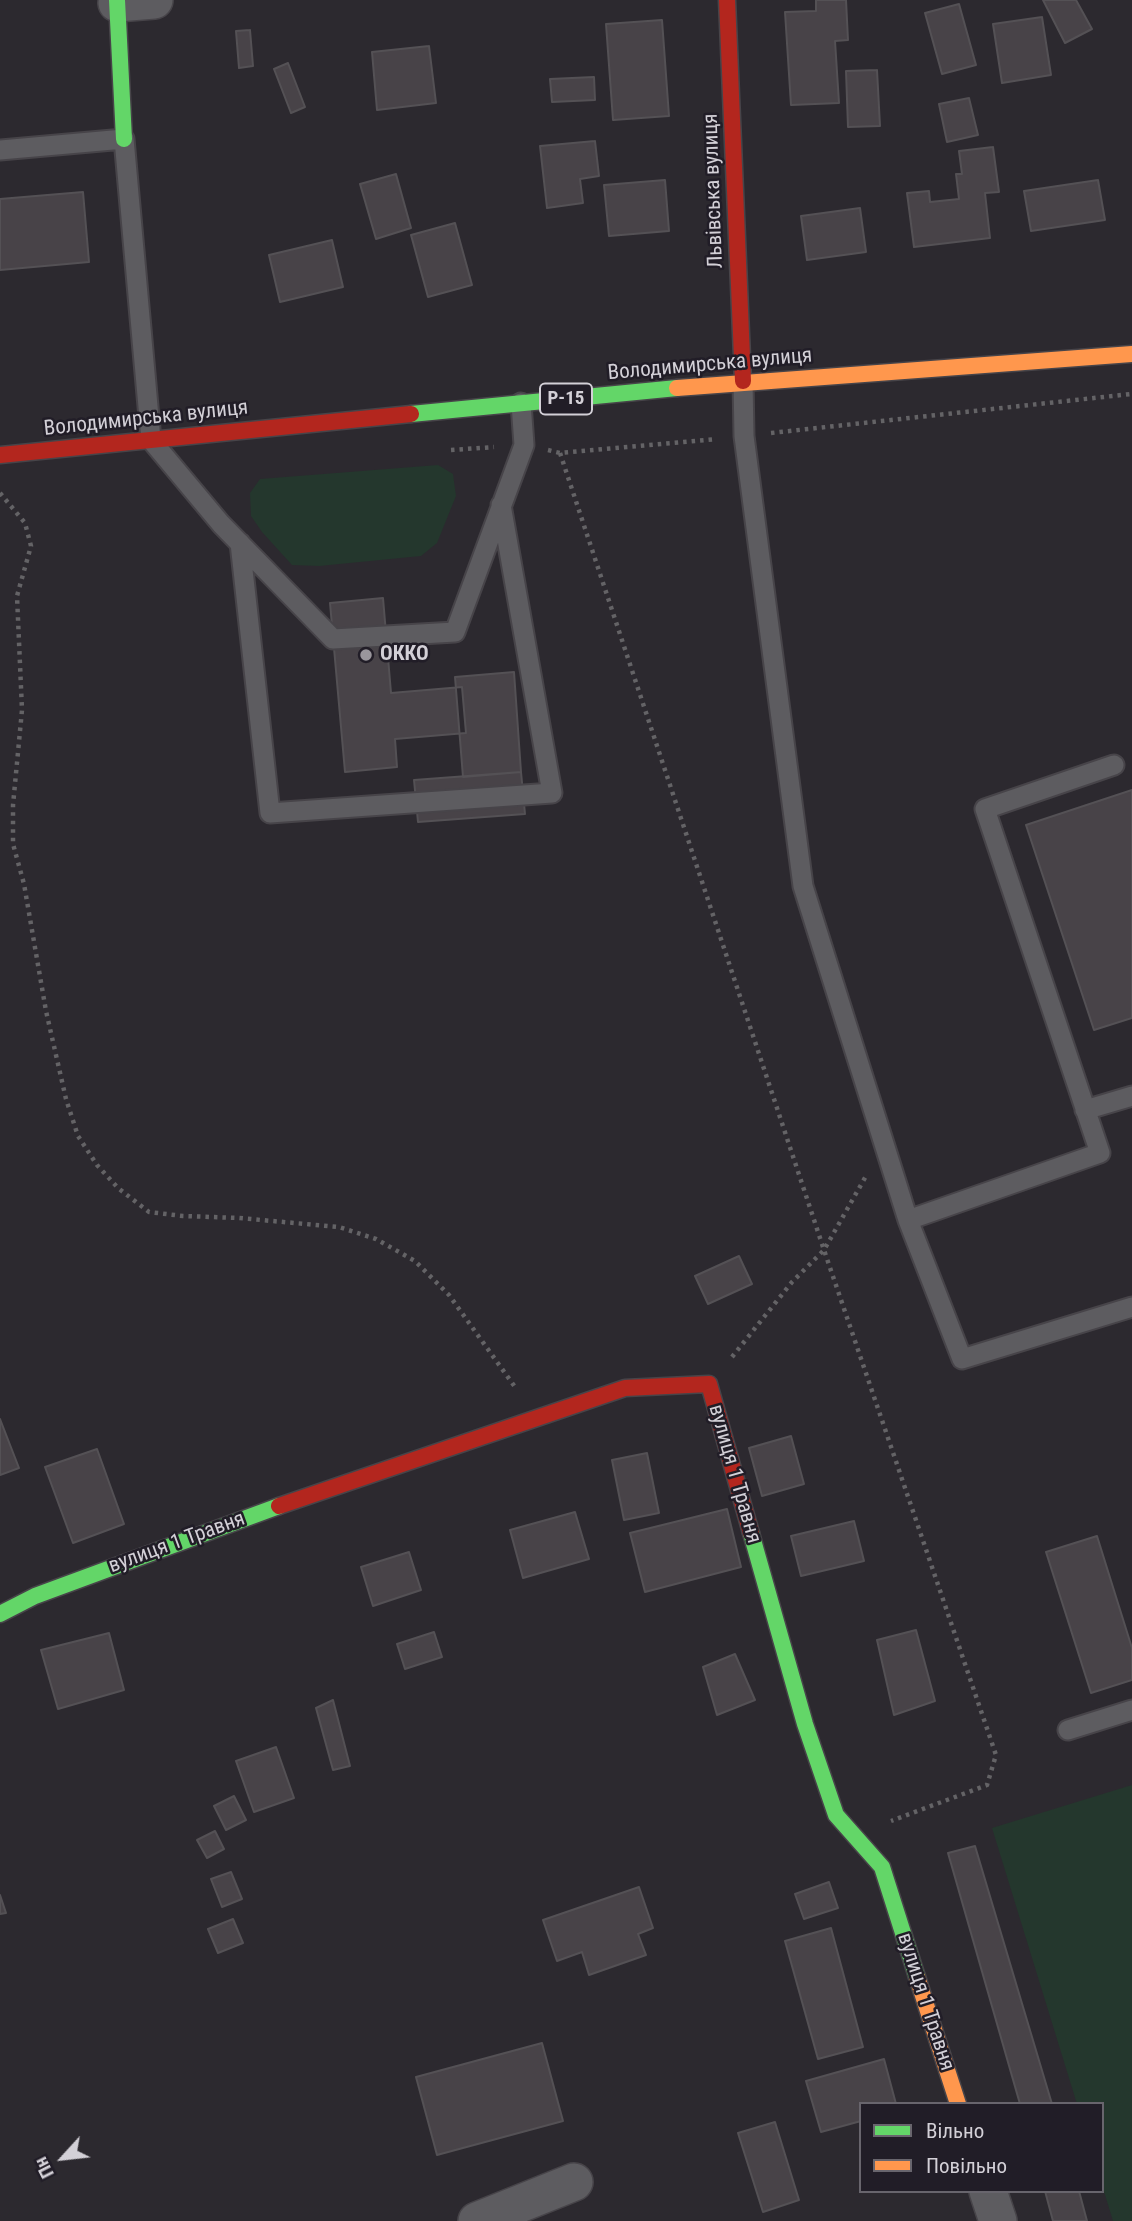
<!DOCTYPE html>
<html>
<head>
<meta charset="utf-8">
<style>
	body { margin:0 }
	#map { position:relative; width:1132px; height:2221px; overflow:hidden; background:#2c292f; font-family:"Roboto Condensed",sans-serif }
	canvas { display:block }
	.legend { position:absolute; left:859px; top:2102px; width:245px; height:91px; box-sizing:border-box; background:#211d27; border:2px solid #68656d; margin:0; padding:9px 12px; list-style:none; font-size:21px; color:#d3d0d7 }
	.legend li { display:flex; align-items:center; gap:14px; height:35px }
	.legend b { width:35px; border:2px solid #68656d }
	.north { position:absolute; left:28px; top:2123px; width:70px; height:70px; -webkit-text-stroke:5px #211d27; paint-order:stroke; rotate:243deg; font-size:19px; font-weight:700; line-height:28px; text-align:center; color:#d3d0d7 }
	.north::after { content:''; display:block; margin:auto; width:24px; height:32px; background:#d3d0d7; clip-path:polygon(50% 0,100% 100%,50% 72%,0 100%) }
</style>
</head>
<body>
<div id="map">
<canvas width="1132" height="2221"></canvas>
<ul class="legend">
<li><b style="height:9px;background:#63d668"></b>Вільно</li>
<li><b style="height:9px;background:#ff974d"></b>Повільно</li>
</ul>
<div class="north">Пн</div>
</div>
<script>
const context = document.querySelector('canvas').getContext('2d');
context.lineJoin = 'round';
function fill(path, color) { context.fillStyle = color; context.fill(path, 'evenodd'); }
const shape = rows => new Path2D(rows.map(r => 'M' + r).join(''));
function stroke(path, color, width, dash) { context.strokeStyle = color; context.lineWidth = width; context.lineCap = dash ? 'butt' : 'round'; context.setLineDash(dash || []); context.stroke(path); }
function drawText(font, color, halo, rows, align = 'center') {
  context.font = font + ' "Roboto Condensed",sans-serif'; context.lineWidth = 5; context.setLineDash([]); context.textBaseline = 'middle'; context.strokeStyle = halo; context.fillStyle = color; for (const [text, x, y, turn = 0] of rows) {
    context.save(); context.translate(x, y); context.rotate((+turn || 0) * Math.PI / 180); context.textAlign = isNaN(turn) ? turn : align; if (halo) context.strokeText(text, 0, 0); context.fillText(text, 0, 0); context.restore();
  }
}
fill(shape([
	[438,465,453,474,456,496,437,543,421,556,319,566,292,565,262,532,251,516,250,493,260,479],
	[1132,1785,1132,2221,1113,2221,1102,2185,1102,2104,1077,2104,992,1828]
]), '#24372d');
const building = shape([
	[816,0,846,0,848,40,835,41,839,103,791,105,785,12,816,11,816,0],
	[1043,0,1076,0,1092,29,1065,43,1043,0],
	[959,4,976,65,942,74,925,13,959,4],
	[1042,17,1051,75,1002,83,993,24,1042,17],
	[662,20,669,116,613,120,606,24,662,20],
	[250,30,253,66,239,68,236,31,250,30],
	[429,46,436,103,377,110,372,52,429,46],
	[288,63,305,107,291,113,274,69,288,63],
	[877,70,880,126,848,127,846,71,877,70],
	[594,77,595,100,552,102,550,79,594,77],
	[969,98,978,135,947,142,939,104,969,98],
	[595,141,599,176,580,179,583,203,547,208,540,146,595,141],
	[993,147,999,192,985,193,990,238,914,247,907,193,929,191,930,202,959,199,956,174,962,174,959,151,993,147],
	[396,174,411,228,376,239,360,184,396,174],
	[665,180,669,231,609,236,604,185,665,180],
	[1098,180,1105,220,1031,231,1024,191,1098,180],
	[83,192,89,262,0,270,0,199,83,192],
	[860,208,866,252,807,260,801,216,860,208],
	[455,223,472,285,428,297,411,235,455,223],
	[332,240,343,287,280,302,269,255,332,240],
	[383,598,391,693,462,687,466,733,395,739,397,767,345,772,330,603,383,598],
	[514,672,521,772,463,777,455,677,514,672],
	[521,772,525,814,418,822,414,780,521,772],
	[1132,790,1132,1018,1094,1030,1026,825,1132,790],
	[739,1256,752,1284,708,1304,695,1276,739,1256],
	[0,1419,19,1468,0,1475,0,1419],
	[791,1436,804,1484,762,1496,749,1448,791,1436],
	[97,1449,124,1524,73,1543,45,1467,97,1449],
	[647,1453,659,1513,624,1520,612,1460,647,1453],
	[727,1509,741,1567,645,1592,630,1533,727,1509],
	[575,1512,589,1559,523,1578,510,1530,575,1512],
	[854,1521,864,1561,801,1576,791,1536,854,1521],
	[1097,1536,1132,1648,1132,1680,1091,1693,1046,1552,1097,1536],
	[409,1552,421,1590,373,1606,361,1567,409,1552],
	[916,1630,935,1701,894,1715,877,1640,916,1630],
	[434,1632,442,1657,405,1669,397,1644,434,1632],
	[109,1633,124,1690,58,1709,41,1650,109,1633],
	[735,1654,755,1700,717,1715,703,1667,735,1654],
	[333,1700,350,1766,333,1770,316,1708,333,1700],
	[276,1747,294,1798,254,1812,236,1761,276,1747],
	[234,1796,246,1820,226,1830,214,1806,234,1796],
	[215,1831,224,1849,207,1858,197,1840,215,1831],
	[975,1846,1052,2104,1020,2104,948,1853,975,1846],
	[231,1872,242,1899,222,1907,211,1879,231,1872],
	[829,1882,838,1908,804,1919,795,1894,829,1882],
	[639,1887,653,1928,638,1934,646,1955,589,1975,582,1952,557,1961,543,1920,639,1887],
	[0,1895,6,1913,0,1914,0,1895],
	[233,1919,243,1943,218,1953,208,1929,233,1919],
	[831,1928,863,2047,818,2059,785,1941,831,1928],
	[542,2043,563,2121,437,2155,416,2077,542,2043],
	[884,2059,896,2104,861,2104,861,2121,821,2132,806,2081,884,2059],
	[775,2122,799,2200,763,2212,738,2133,775,2122],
	[1045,2191,1079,2191,1087,2221,1053,2221,1045,2191]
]);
fill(building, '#484348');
stroke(building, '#545155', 2);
const lane = shape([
	[0,150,124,139,151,440,221,524,333,639,455,632,524,445,521,403],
	[743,381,744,436,803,886,908,1220,962,1359,1132,1307],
	[240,543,270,813,552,793,501,505],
	[1085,1110,1132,1096],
	[908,1220,1100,1153,985,809,1114,765],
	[1068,1730,1132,1710]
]);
const street = shape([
	[117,3,154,0],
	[988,2191,998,2221],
	[477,2221,574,2182]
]);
const fast = shape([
	[117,0,124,139],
	[411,414,677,388],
	[751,1533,805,1724,836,1815,882,1867,917,1977],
	[0,1614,35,1596,279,1506]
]);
const slow = shape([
	[677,388,1132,354],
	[917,1977,958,2104]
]);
const jam = shape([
	[727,0,743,381],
	[0,455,411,414],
	[279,1506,625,1388,709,1384,751,1533]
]);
stroke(lane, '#474449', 23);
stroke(street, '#474449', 40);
stroke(fast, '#474449', 19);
stroke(slow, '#474449', 19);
stroke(jam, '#474449', 19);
stroke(shape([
	[771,433,1131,394],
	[451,450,494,447],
	[548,450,560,453,717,439],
	[560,453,824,1250,996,1755,987,1785,891,1821],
	[0,493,25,523,31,546,17,596,22,710,13,805,13,844,24,884,46,1011,66,1099,78,1136,97,1165,118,1188,149,1212,183,1216,239,1218,339,1227,376,1239,415,1261,449,1295,515,1387],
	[732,1357,792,1282,824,1250,866,1176]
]), '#646366', 4.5, [3.5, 5]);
stroke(lane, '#5d5c60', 19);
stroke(street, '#5d5c60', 37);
stroke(fast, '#63d668', 16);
stroke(slow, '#ff974d', 16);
stroke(jam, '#b3261e', 16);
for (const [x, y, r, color] of [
	[366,655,7,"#99969c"]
]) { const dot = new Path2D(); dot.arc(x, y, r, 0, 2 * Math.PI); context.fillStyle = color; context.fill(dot); stroke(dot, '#211d27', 2.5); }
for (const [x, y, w] of [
	[566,399,52]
]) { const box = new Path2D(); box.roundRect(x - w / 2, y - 15.5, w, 31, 5); context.fillStyle = '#211d27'; context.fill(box); stroke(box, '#d3d0d7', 2); }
drawText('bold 19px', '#d3d0d7', null, [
	["Р-15",566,399]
]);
drawText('21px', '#d3d0d7', '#211d27', [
	["Львівська вулиця",714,191,-92],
	["Володимирська вулиця",710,365,-5],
	["Володимирська вулиця",146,419,-6],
	["вулиця 1 Травня",734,1474,74],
	["вулиця 1 Травня",177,1543,-20],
	["вулиця 1 Травня",925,2002,72]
]);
drawText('bold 21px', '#d3d0d7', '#211d27', [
	["ОККО",380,655]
], 'left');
</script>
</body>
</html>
